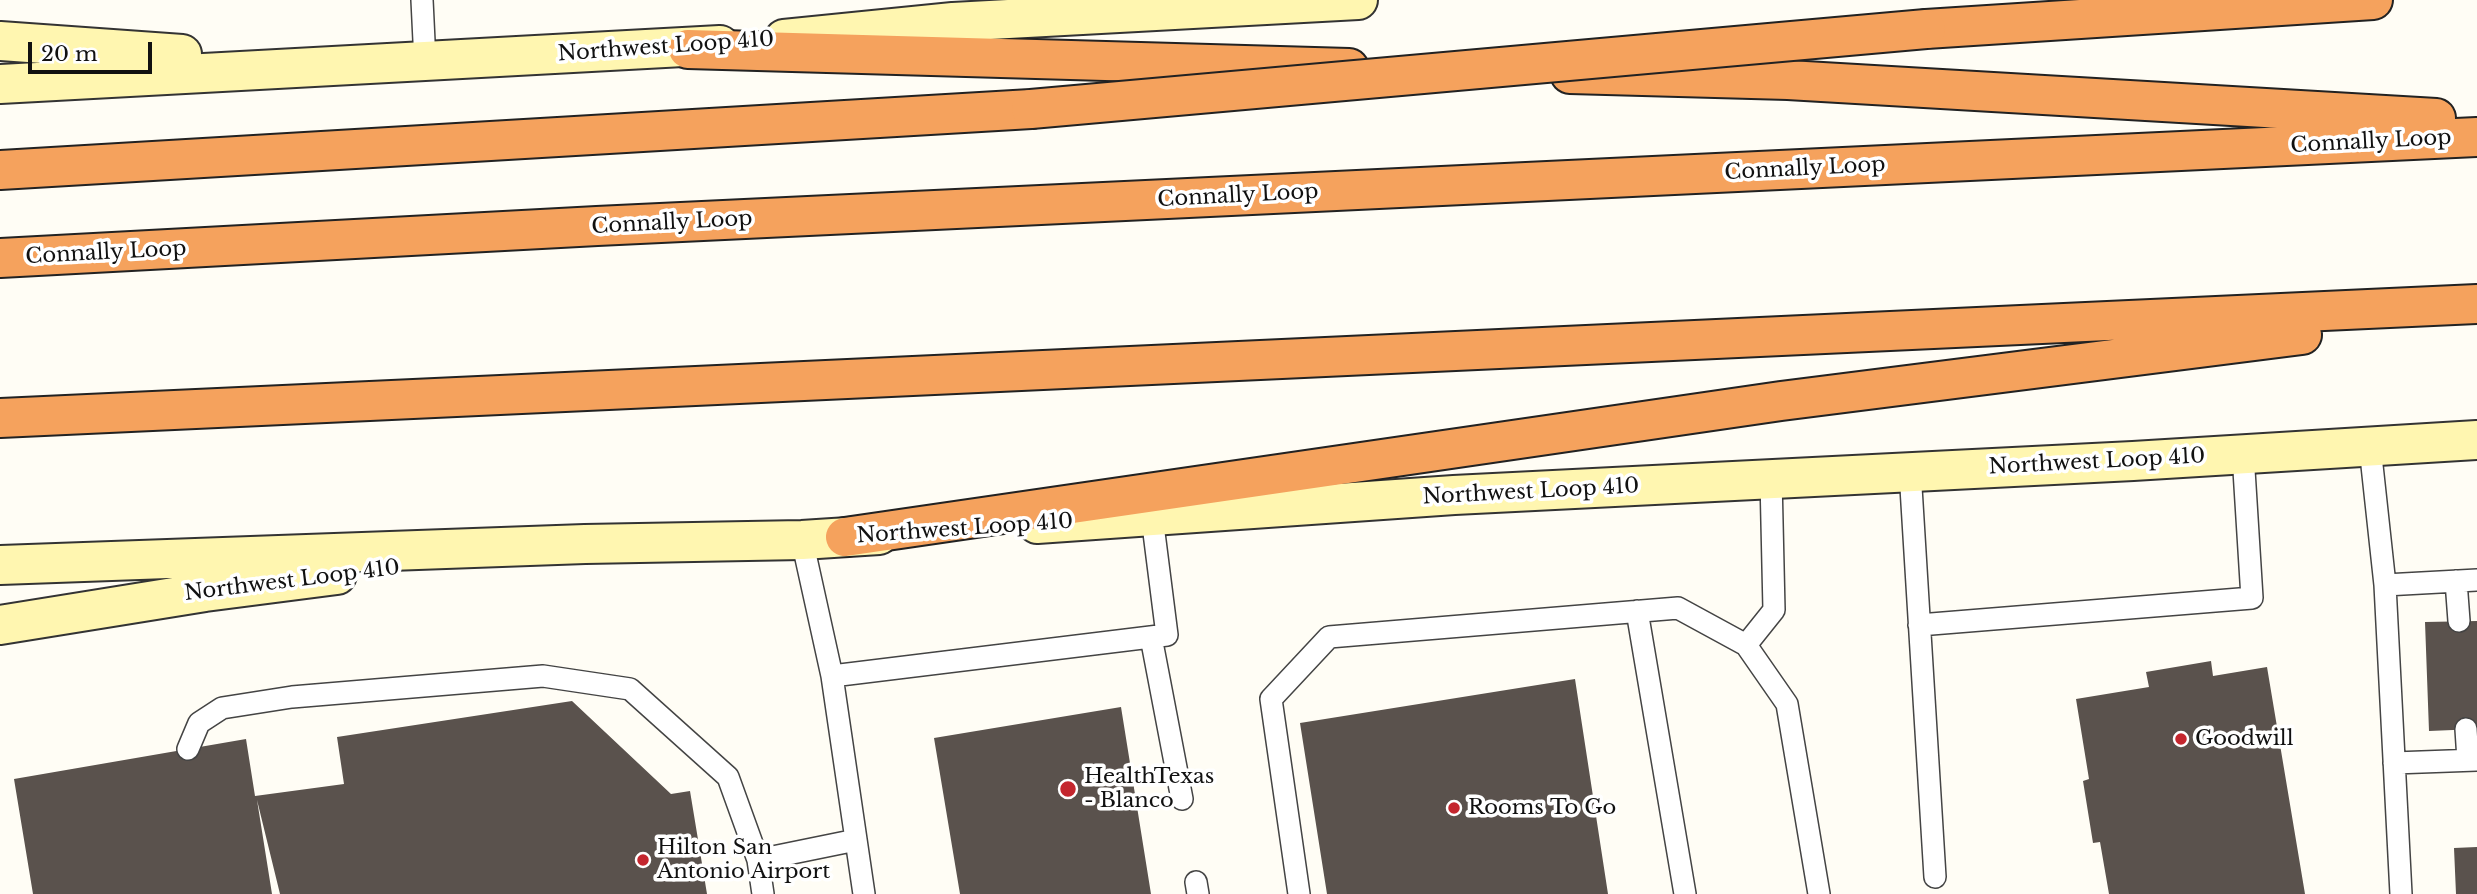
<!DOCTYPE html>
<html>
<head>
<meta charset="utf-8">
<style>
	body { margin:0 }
	#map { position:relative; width:2477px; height:894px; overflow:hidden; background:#fffdf5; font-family:"Libre Baskerville",serif }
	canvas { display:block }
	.scale { position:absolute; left:28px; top:42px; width:124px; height:32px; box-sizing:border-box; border:4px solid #111; border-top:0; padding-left:9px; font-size:21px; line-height:24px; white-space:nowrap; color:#111; -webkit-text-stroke:5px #fff; paint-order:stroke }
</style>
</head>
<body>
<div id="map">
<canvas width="2477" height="894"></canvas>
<div class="scale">20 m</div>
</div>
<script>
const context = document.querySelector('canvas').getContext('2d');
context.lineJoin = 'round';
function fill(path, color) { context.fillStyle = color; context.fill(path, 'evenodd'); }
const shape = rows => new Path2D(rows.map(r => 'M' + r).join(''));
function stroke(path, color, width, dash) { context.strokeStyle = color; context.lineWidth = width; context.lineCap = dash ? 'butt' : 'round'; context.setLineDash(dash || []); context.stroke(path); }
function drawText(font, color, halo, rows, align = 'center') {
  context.font = font + ' "Libre Baskerville",serif'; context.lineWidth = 7; context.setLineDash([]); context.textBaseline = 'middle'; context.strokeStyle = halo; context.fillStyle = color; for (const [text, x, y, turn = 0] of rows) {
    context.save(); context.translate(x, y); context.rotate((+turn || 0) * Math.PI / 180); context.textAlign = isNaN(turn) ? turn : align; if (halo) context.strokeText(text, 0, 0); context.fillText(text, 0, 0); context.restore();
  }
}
fill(shape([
	[2477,621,2477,729,2429,731,2425,622],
	[2211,661,2213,676,2267,667,2305,894,2109,894,2100,842,2093,843,2083,781,2089,779,2076,699,2149,687,2146,672],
	[1575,679,1608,894,1327,894,1300,723],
	[572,701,671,794,690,791,707,894,280,894,257,800,272,894,33,894,14,779,246,739,255,796,344,784,337,737],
	[1121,707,1151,894,960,894,934,738],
	[2477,847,2477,894,2456,894,2454,848]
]), '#5a524d');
const service = shape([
	[422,0,425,62],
	[2370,447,2385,585,2477,580],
	[1910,471,1935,877],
	[802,540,832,676,864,894],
	[2456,581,2459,621],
	[2385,585,2401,894],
	[1637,611,1685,894],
	[1919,625,2252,598,2243,454],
	[1151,637,1182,799],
	[1746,645,1774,610,1771,479],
	[832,676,1167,635,1152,517],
	[2466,729,2468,760],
	[188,749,199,723,222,708,292,697,543,676,630,689,728,777,758,860,856,840],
	[2394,763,2477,760],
	[758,860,763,894],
	[1196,882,1198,894],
	[1299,894,1271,699,1329,637,1678,608,1746,645,1787,704,1819,894]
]);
const secondary = shape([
	[784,39,953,22,1358,0],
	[0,41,182,54],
	[0,84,720,45],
	[1037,524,1454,495,2133,461,2477,440],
	[0,565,585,544,802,540,879,535],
	[0,625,205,592,337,575]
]);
const motorway = shape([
	[1926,29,2373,0],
	[688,49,1349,68],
	[1570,74,1788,80,2436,118],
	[0,170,1031,109],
	[0,258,597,226,2477,137],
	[0,418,2477,304],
	[845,537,1781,401,2302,335]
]);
stroke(service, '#444', 24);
stroke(secondary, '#333', 42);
stroke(motorway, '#222', 42);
stroke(service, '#fff', 21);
stroke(secondary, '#fff6b0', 38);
stroke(motorway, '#f5a25d', 38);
const motorwayBridge = shape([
	[1031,109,1926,29]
]);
stroke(motorwayBridge, '#222', 42, []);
stroke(motorwayBridge, '#f5a25d', 38);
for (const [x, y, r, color] of [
	[2181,739,7,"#c4262e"],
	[1068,789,9,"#c4262e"],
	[1454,808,7,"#c4262e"],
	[643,860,7,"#c4262e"]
]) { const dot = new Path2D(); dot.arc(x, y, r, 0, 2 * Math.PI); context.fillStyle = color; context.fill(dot); stroke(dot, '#fff', 2.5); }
drawText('21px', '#111', '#fff', [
	["Northwest Loop 410",666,47,-4],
	["Connally Loop",2371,142,-3],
	["Connally Loop",1805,169,-3],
	["Connally Loop",1238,196,-3],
	["Connally Loop",672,223,-3],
	["Connally Loop",106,253,-3],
	["Northwest Loop 410",2097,462,-3],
	["Northwest Loop 410",1531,492,-3],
	["Northwest Loop 410",965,529,-4],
	["Northwest Loop 410",292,581,-7]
]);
drawText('21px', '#111', '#fff', [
	["Goodwill",2195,739],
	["HealthTexas",1084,777],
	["- Blanco",1084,801],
	["Rooms To Go",1468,808],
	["Hilton San",657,848],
	["Antonio Airport",657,872]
], 'left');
</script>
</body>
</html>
